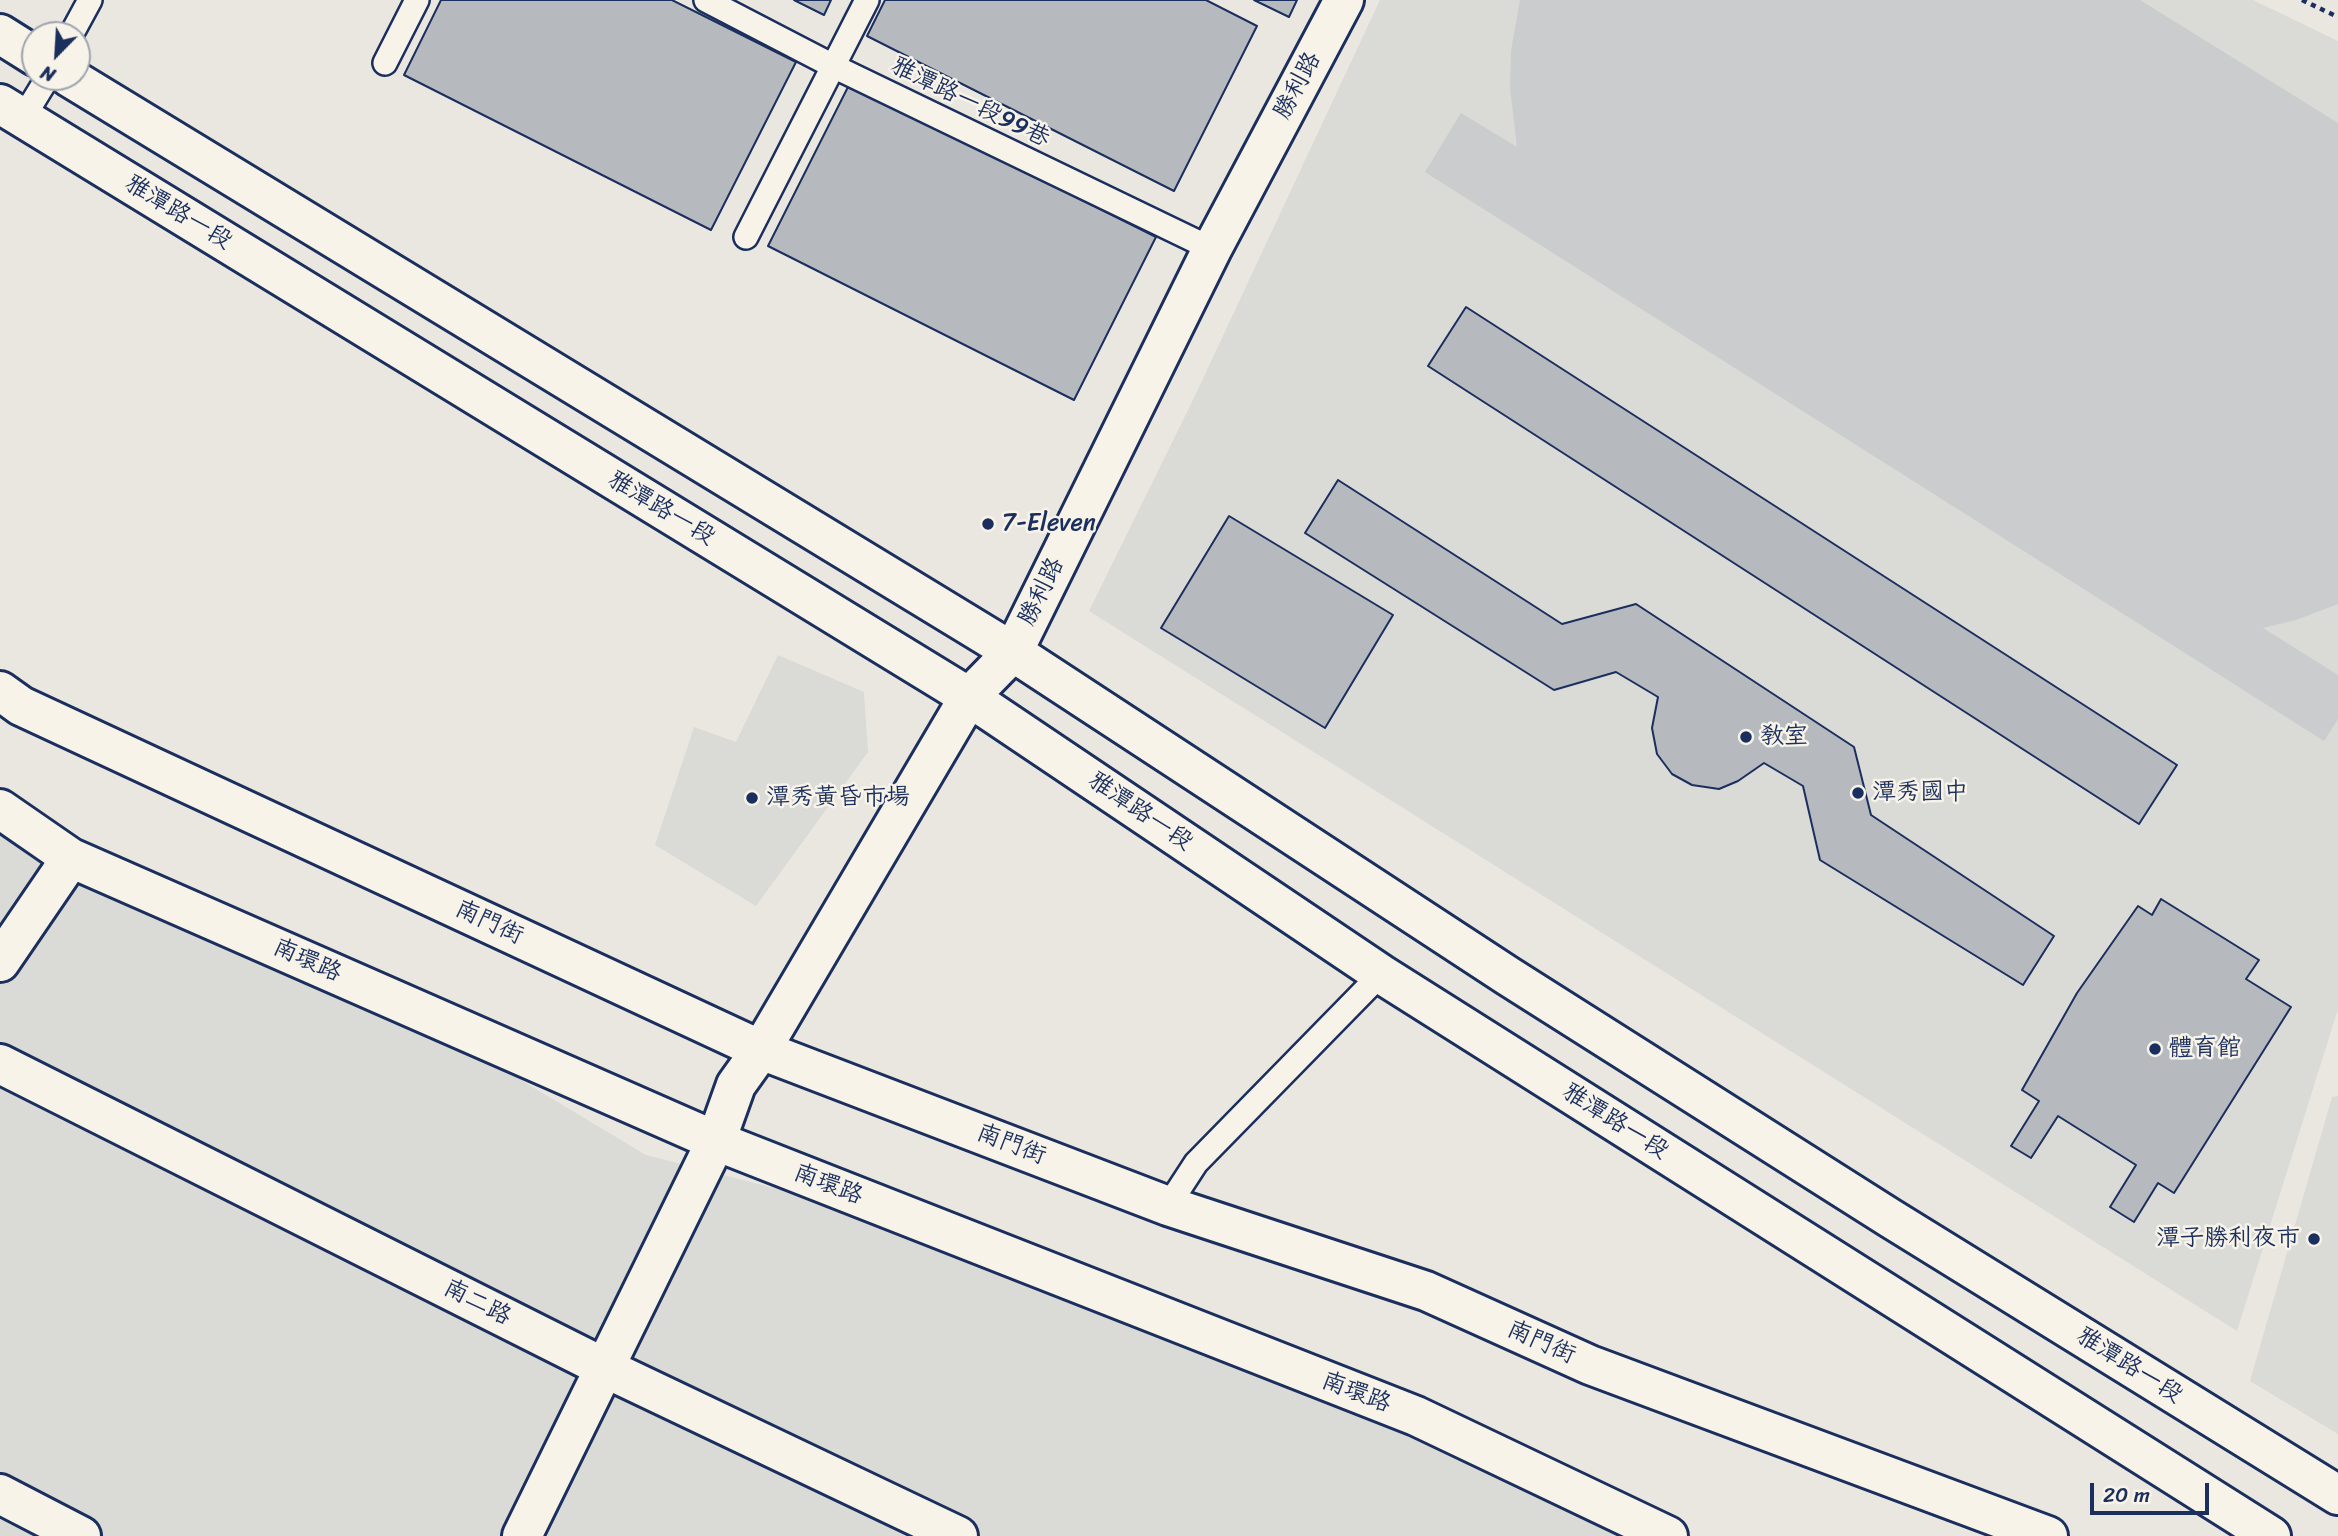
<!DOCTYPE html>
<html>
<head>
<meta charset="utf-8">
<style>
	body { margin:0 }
	#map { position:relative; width:2338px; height:1536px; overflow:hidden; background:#eae7e0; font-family:Sriracha,sans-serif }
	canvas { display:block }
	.north { position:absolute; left:21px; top:21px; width:70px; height:70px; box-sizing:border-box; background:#f7f3e8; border:2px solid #9fa5b1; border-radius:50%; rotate:204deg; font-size:19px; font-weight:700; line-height:28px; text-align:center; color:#1b2f5e }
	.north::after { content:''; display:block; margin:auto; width:24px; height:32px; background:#1b2f5e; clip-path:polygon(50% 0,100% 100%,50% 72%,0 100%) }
	.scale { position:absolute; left:2090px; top:1483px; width:119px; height:32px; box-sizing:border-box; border:4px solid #1b2f5e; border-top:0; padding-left:9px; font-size:21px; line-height:24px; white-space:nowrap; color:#1b2f5e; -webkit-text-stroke:5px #f7f3e8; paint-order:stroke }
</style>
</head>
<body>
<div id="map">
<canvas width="2338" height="1536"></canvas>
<div class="north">N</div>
<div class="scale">20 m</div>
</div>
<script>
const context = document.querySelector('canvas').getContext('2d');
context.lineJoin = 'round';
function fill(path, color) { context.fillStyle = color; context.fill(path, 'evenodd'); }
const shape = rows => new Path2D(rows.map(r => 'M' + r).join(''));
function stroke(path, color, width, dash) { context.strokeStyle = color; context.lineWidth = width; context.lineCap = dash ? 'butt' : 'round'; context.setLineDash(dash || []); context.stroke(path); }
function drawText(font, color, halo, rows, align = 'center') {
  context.font = font + ' Sriracha,"LXGW WenKai TC",sans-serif'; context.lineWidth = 5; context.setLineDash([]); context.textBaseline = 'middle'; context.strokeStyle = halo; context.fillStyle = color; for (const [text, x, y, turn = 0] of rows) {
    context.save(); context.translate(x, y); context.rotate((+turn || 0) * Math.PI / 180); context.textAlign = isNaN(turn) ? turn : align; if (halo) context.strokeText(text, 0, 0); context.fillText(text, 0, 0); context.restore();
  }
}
fill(shape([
	[1380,0,2253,0,2338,41,2338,1009,2237,1331,1089,611,1192,402],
	[778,655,864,692,868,752,756,906,655,845,694,727,736,742],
	[0,809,324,962,646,1155,913,1224,1666,1536,0,1536],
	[2338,1096,2338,1434,2250,1381,2332,1097]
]), '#dadad6');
fill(shape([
	[1520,0,2140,0,2338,123,2338,604,2296,620,2263,628,2338,675,2338,719,2324,741,1425,172,1461,113,1517,147,1510,88,1511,51]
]), '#cbcccd');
const building = shape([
	[441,0,672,0,796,62,711,230,404,75,441,0],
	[794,0,831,0,824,15,794,0],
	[885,0,1206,0,1257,26,1174,191,867,36,885,0],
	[1254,0,1297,0,1289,17,1254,0],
	[850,83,1156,237,1074,400,768,246,850,83],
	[1466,307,2177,765,2139,824,1428,366,1466,307],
	[1338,480,1562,624,1636,604,1854,747,1871,815,2054,936,2023,985,1820,860,1803,786,1764,763,1738,781,1719,789,1692,785,1672,774,1657,754,1652,728,1658,697,1616,672,1554,690,1305,533,1338,480],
	[1229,516,1393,615,1325,728,1161,628,1229,516],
	[2161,899,2259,960,2246,979,2291,1007,2174,1193,2158,1183,2134,1222,2110,1207,2136,1165,2058,1116,2031,1158,2011,1146,2039,1101,2022,1090,2077,993,2138,906,2152,915,2161,899]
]);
fill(building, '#b6babf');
stroke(building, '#1b2f5e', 2);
const service = shape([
	[706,0,833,66,1212,249],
	[71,35,90,0],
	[385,63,417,0],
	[23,118,48,77],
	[746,237,867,0],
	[1168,1206,1196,1163,1381,974]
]);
const minor = shape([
	[0,691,21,706,761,1050,1168,1206,1426,1291,1590,1365,2048,1536],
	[0,809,71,858,716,1141,1416,1416,1668,1536],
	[0,962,71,858],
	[0,1064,605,1368,958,1536],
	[0,1494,81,1536]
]);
const tertiary = shape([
	[0,34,35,56],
	[69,77,1013,652,1508,976,1890,1218,2338,1495],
	[0,104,969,697,1381,974,2271,1536],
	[522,1536,716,1141,736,1085,761,1050,969,697,1013,652,1212,249,1344,0]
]);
stroke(service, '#1b2f5e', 28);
stroke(minor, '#1b2f5e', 44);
stroke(tertiary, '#1b2f5e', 44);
stroke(shape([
	[2302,0,2338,17]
]), '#1b2f5e', 4.5, [5, 5]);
stroke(service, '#f7f3e8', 23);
stroke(minor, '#f7f3e8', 38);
stroke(tertiary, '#f7f3e8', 38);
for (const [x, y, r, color] of [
	[988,524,7,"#1b2f5e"],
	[1746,737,7,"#1b2f5e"],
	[1858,793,7,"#1b2f5e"],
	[752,798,7,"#1b2f5e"],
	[2155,1049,7,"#1b2f5e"],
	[2314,1239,7,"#1b2f5e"]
]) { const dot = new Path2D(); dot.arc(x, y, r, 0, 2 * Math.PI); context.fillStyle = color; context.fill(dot); stroke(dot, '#f7f3e8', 2.5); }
drawText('24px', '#1b2f5e', '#f7f3e8', [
	["勝利路",1298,86,-62],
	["雅潭路一段99巷",970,103,26],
	["雅潭路一段",178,213,31],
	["雅潭路一段",661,509,31],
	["勝利路",1042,592,-64],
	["雅潭路一段",1140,812,34],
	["南門街",489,923,25],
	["南環路",307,961,24],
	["雅潭路一段",1615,1122,32],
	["南門街",1011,1145,21],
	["南環路",828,1185,21],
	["南二路",477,1303,27],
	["南門街",1541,1343,24],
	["雅潭路一段",2129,1366,32],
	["南環路",1356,1393,21]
]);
drawText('24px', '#1b2f5e', '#f7f3e8', [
	["7-Eleven",1002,524],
	["教室",1760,737],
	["潭秀國中",1872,793],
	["潭秀黃昏市場",766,798],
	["體育館",2169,1049],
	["潭子勝利夜市",2300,1239,"right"]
], 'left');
</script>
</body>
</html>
